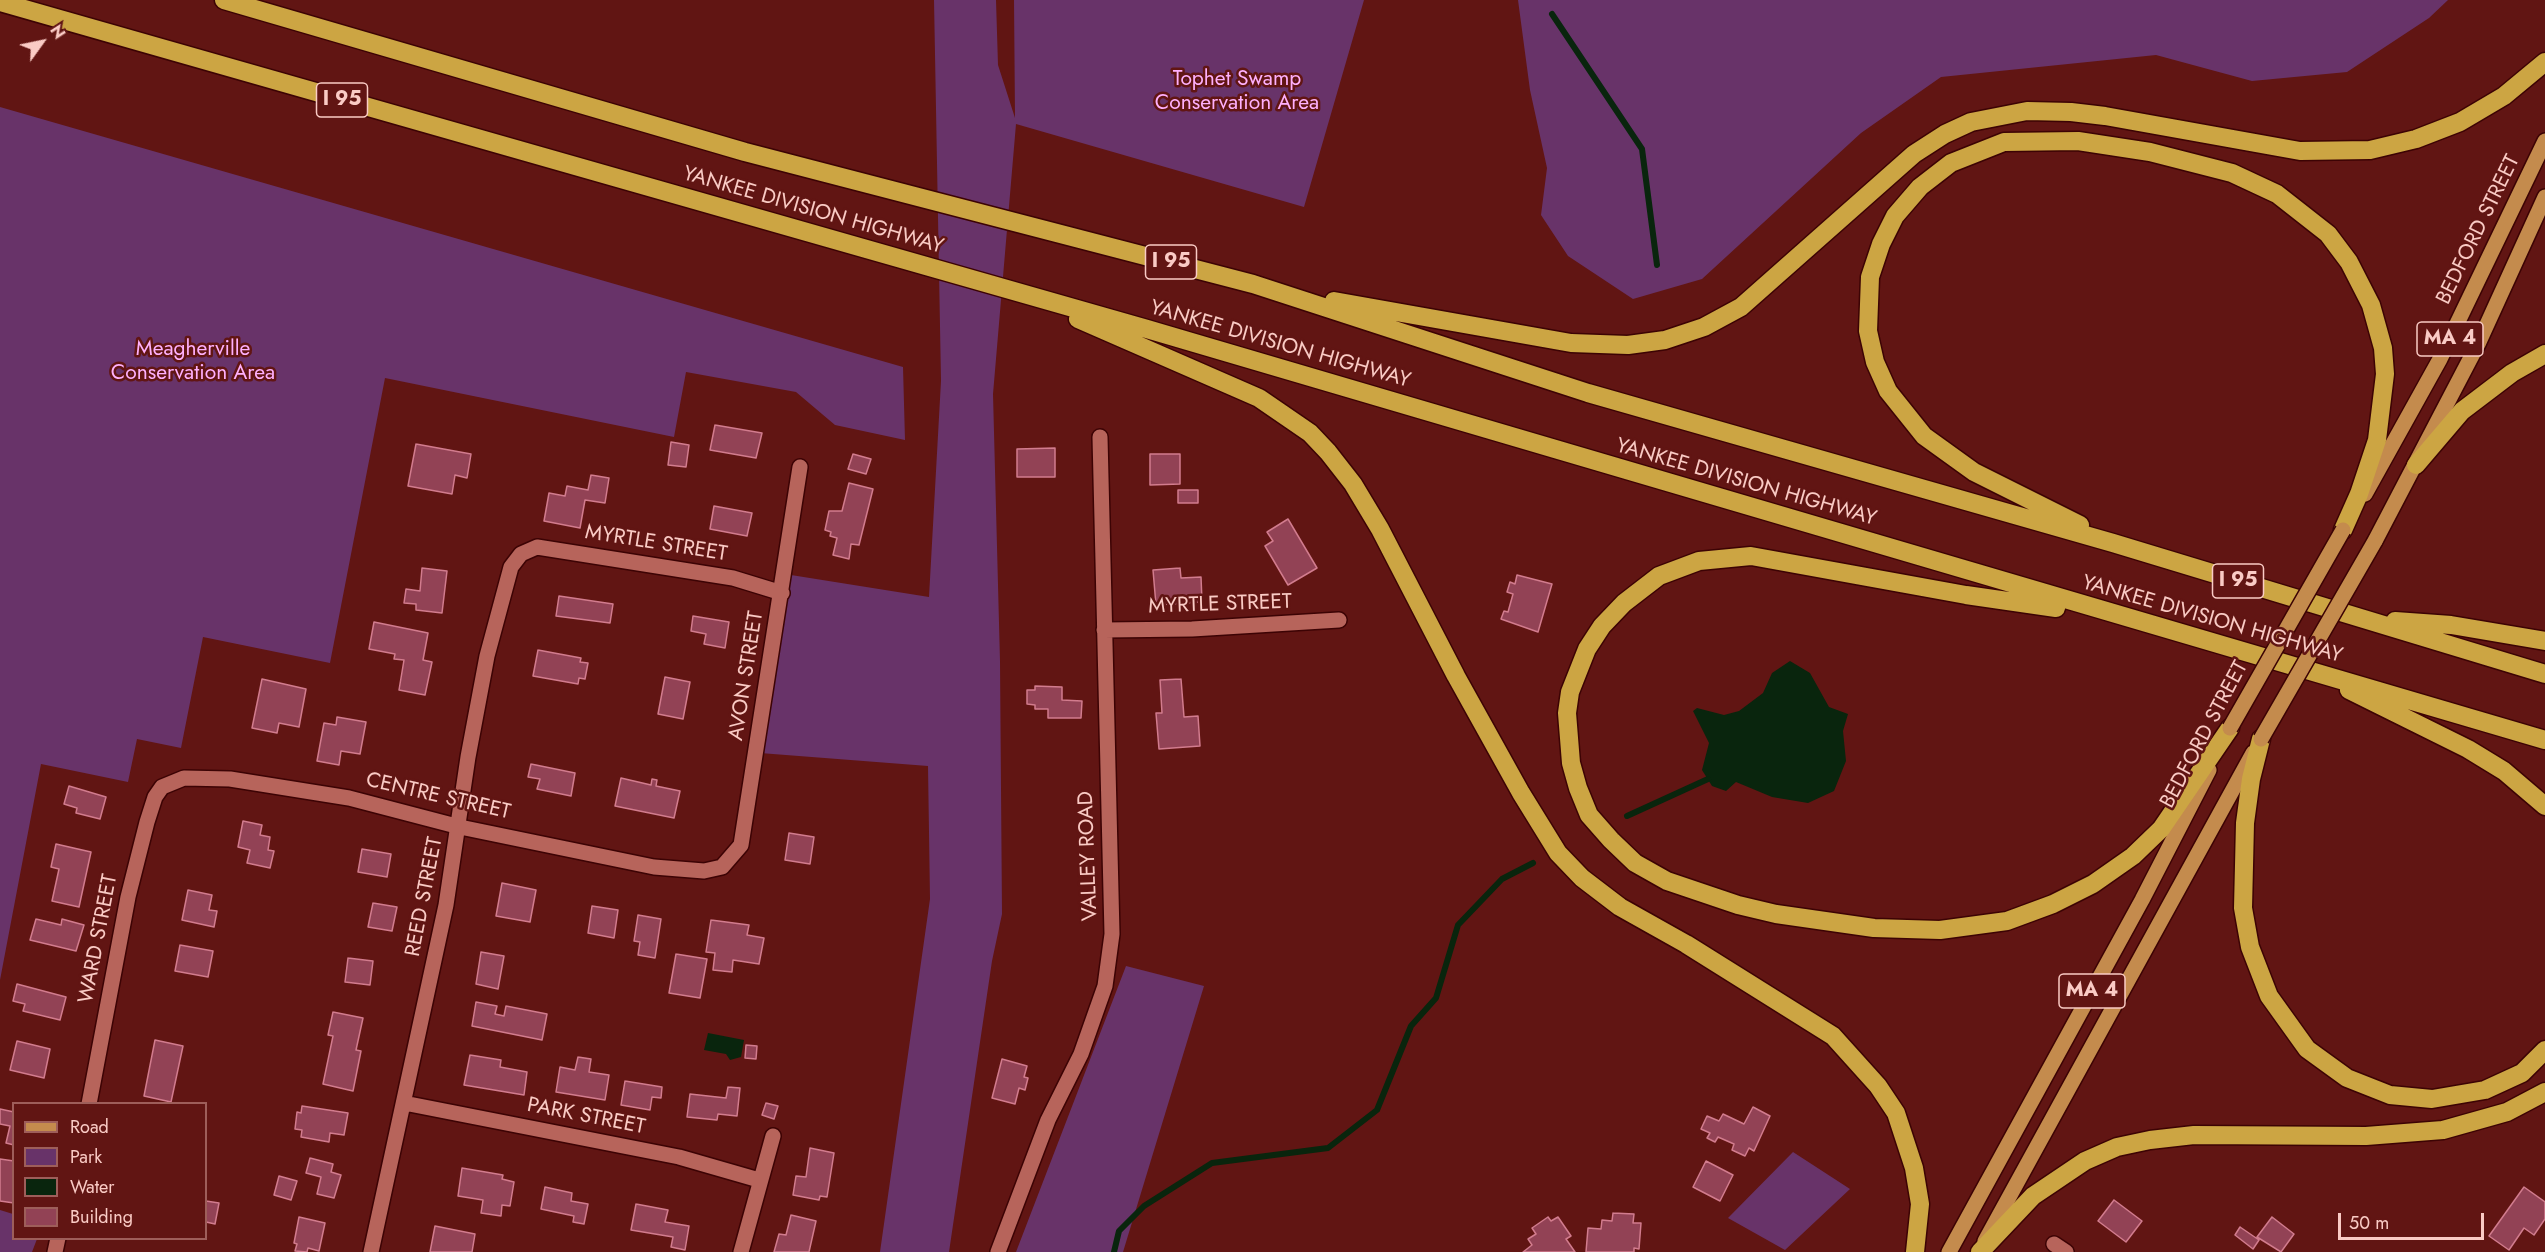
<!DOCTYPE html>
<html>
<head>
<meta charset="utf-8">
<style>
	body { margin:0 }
	#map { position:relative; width:2545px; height:1252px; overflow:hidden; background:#611513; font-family:Jost,sans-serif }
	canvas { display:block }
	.legend { position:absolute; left:12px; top:1102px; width:195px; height:138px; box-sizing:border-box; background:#611513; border:2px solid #9e5e5a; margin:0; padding:8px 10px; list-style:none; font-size:18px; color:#facbc5 }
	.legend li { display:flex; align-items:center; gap:12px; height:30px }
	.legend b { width:30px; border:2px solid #9e5e5a }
	.north { position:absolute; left:12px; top:12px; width:60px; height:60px; -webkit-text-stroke:4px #611513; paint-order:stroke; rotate:57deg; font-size:16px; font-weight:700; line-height:24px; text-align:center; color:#facbc5 }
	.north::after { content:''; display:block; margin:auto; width:21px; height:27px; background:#facbc5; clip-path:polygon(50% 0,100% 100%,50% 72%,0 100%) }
	.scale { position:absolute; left:2338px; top:1213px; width:146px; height:27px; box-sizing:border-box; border:3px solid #facbc5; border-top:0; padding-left:8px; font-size:18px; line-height:21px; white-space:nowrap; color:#facbc5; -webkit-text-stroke:4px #611513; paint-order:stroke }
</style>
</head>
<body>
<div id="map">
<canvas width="2545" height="1252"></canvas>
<ul class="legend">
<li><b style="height:8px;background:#c48b4d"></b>Road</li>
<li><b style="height:16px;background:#683369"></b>Park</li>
<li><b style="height:16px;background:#09250d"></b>Water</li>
<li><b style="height:16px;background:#924255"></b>Building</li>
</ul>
<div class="north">N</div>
<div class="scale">50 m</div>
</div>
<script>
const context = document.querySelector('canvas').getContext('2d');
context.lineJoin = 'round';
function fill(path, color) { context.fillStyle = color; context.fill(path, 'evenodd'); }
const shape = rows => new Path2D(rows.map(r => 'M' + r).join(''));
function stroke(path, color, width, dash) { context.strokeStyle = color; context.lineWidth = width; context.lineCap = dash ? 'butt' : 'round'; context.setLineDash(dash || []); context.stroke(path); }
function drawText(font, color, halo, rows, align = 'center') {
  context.font = font + ' Jost,sans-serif'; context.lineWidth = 5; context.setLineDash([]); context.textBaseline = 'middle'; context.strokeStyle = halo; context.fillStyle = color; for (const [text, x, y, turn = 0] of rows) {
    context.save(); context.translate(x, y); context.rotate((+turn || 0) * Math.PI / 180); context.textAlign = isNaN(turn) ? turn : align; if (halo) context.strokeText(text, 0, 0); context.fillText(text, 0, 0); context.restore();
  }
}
fill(shape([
	[934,0,996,0,998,65,1015,118,1014,0,1364,0,1304,207,1016,124,993,394,1000,661,1002,914,992,961,949,1252,880,1252,930,899,928,766,760,753,791,575,929,597,941,381],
	[1518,0,2448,0,2429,18,2347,72,2252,81,2156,55,1941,77,1861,133,1702,279,1633,299,1568,256,1541,215,1547,168,1530,90],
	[0,107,903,367,905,440,835,425,796,392,686,372,674,437,385,378,330,663,203,637,181,748,137,739,128,782,41,764,0,980],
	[1126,966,1204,986,1123,1252,1016,1252],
	[1793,1152,1850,1189,1785,1250,1728,1218],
	[0,1210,13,1214,14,1238,37,1239,32,1252,0,1252]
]), '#683369');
fill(shape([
	[1790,661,1810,673,1829,707,1848,714,1843,731,1846,761,1834,791,1808,803,1772,797,1736,782,1726,791,1712,786,1702,770,1709,743,1693,711,1697,708,1724,715,1739,711,1763,693,1772,673],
	[708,1033,744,1040,741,1057,730,1060,726,1054,704,1050]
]), '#09250d');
stroke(shape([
	[1552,14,1642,149,1657,265],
	[1627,816,1708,779],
	[1114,1252,1119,1231,1144,1206,1212,1163,1328,1148,1377,1110,1411,1026,1436,998,1458,925,1502,879,1533,863]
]), '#09250d', 6);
const building = shape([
	[715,425,762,433,756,458,710,450,715,425],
	[671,442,689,445,686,467,668,465,671,442],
	[416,444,471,454,467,478,455,475,452,494,408,486,416,444],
	[1055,448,1055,477,1017,477,1017,449,1055,448],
	[853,454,871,459,866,474,848,469,853,454],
	[1150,454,1180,454,1180,484,1150,485,1150,454],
	[591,475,609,478,605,503,585,500,580,528,544,521,549,493,565,496,567,486,588,490,591,475],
	[849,483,873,489,859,545,851,544,849,559,833,555,837,538,830,536,831,532,825,530,829,511,842,511,849,483],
	[1178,490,1198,490,1198,503,1178,503,1178,490],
	[714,506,752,513,747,536,710,529,714,506],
	[1288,519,1317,568,1288,585,1265,546,1273,541,1267,532,1288,519],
	[422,568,447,571,442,613,416,610,416,604,404,603,406,589,420,591,422,568],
	[1180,568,1181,578,1201,577,1202,602,1156,605,1153,570,1180,568],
	[1517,575,1552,584,1538,632,1501,619,1504,611,1508,612,1513,594,1507,592,1510,582,1515,584,1517,575],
	[559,596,613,604,610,623,556,616,559,596],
	[693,616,729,622,725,648,704,644,706,634,691,631,693,616],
	[374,622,428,633,423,660,432,662,425,695,399,690,404,660,394,659,395,654,369,649,374,622],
	[538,650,581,658,580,662,588,663,585,679,579,678,578,684,533,676,538,650],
	[665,677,690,682,683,719,658,714,665,677],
	[262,679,306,689,299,727,279,723,277,733,252,728,262,679],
	[1181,679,1184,717,1198,716,1200,746,1159,749,1156,713,1162,713,1160,680,1181,679],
	[1035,686,1062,687,1062,700,1082,701,1081,718,1048,718,1048,709,1035,709,1035,705,1027,704,1027,690,1035,690,1035,686],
	[337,717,366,722,360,754,341,751,339,765,317,761,324,723,336,725,337,717],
	[531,764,575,773,571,796,537,789,540,779,528,777,531,764],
	[621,778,651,785,652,779,657,780,656,786,680,791,674,818,615,806,621,778],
	[69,786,106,797,100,819,76,813,77,808,64,804,69,786],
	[243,821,262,825,260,835,270,837,268,850,274,851,270,868,247,863,250,850,238,847,243,821],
	[789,833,814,837,810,864,785,860,789,833],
	[56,844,91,852,79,907,52,901,59,869,51,867,56,844],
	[362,849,391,854,387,877,358,872,362,849],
	[502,883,536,890,530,922,496,916,502,883],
	[188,890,212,895,209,910,217,911,214,927,182,920,188,890],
	[373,903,397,907,392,931,368,927,373,903],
	[592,906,618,910,614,938,588,933,592,906],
	[638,915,661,919,655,958,638,955,640,942,634,941,638,915],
	[36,919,61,925,62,919,84,925,76,951,30,940,36,919],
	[711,920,749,925,747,935,764,938,759,964,733,960,732,972,713,970,715,953,706,952,711,920],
	[180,945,213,951,208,977,175,971,180,945],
	[481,952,504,956,498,989,476,984,481,952],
	[676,954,707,959,700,998,669,993,676,954],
	[348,958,373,961,370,985,345,982,348,958],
	[17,984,66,997,60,1020,23,1011,25,1004,13,1001,17,984],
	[476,1002,497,1006,495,1014,504,1016,506,1006,547,1014,542,1040,472,1026,476,1002],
	[333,1012,363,1018,356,1050,361,1051,353,1091,323,1084,333,1036,328,1035,333,1012],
	[155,1040,183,1046,171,1102,144,1096,155,1040],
	[17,1041,50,1049,44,1078,10,1070,17,1041],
	[746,1045,757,1046,756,1059,745,1058,746,1045],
	[470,1055,501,1060,500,1067,527,1072,524,1095,464,1085,470,1055],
	[578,1057,591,1059,589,1072,609,1075,605,1100,556,1092,560,1067,575,1070,578,1057],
	[1002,1059,1027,1066,1024,1077,1028,1078,1025,1090,1019,1088,1015,1104,992,1098,1002,1059],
	[625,1081,662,1087,661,1098,652,1097,650,1110,621,1105,625,1081],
	[728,1087,740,1088,737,1116,718,1114,717,1120,687,1117,690,1094,726,1098,728,1087],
	[766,1103,778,1106,774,1119,762,1115,766,1103],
	[302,1106,348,1113,344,1135,330,1133,329,1142,301,1137,302,1130,295,1129,297,1112,301,1113,302,1106],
	[1753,1107,1770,1116,1754,1151,1749,1148,1745,1156,1732,1150,1734,1144,1718,1137,1715,1142,1707,1138,1710,1133,1701,1129,1707,1116,1719,1121,1723,1114,1744,1124,1753,1107],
	[0,1109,14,1112,14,1145,6,1143,10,1126,0,1124,0,1109],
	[810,1148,834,1153,827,1197,820,1196,819,1200,793,1195,796,1176,806,1177,810,1148],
	[310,1158,333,1164,331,1172,341,1175,334,1198,317,1194,321,1177,306,1173,310,1158],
	[0,1159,14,1161,14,1203,0,1201,0,1159],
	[1706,1161,1733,1175,1720,1201,1693,1187,1706,1161],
	[462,1168,503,1175,502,1179,514,1182,510,1206,502,1205,501,1216,481,1213,483,1200,458,1196,462,1168],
	[279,1176,297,1181,291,1200,274,1195,279,1176],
	[545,1187,572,1193,571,1201,588,1204,584,1224,573,1222,574,1216,541,1209,545,1187],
	[2524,1187,2545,1202,2545,1219,2534,1235,2524,1228,2509,1250,2489,1236,2524,1187],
	[2114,1200,2142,1221,2126,1242,2098,1221,2114,1200],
	[206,1201,219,1203,215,1224,206,1222,206,1201],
	[636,1204,668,1210,665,1222,689,1226,685,1250,671,1247,673,1237,631,1230,636,1204],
	[1613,1213,1634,1214,1633,1223,1641,1223,1639,1249,1634,1248,1634,1252,1586,1252,1588,1228,1601,1229,1602,1220,1612,1221,1613,1213],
	[791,1215,816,1221,809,1252,774,1252,779,1234,786,1235,791,1215],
	[299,1217,325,1223,319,1251,308,1248,307,1252,295,1251,297,1244,294,1243,299,1217],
	[1548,1217,1551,1221,1558,1217,1571,1236,1566,1239,1575,1252,1523,1252,1532,1245,1528,1239,1536,1234,1532,1228,1548,1217],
	[2272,1217,2294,1234,2281,1252,2257,1237,2272,1217],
	[435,1226,475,1234,472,1252,430,1252,435,1226],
	[2240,1227,2259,1240,2253,1249,2235,1235,2240,1227]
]);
fill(building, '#924255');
stroke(building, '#d27c8e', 1.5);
const street = shape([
	[1104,630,1192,629,1339,620],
	[404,1103,679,1157,759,1180],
	[89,1104,128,897,147,822,155,797,162,787,184,778,230,779,349,798,460,827,654,867,704,871,722,867,741,845,800,467],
	[2054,1244,2066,1252],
	[55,1252,58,1238],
	[371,1252,446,905,468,757,487,656,511,567,521,554,537,547,733,578,782,593],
	[741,1252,773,1136],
	[998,1252,1048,1120,1081,1054,1105,986,1112,934,1100,437]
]);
const primary = shape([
	[2365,494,2440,359,2545,141],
	[2375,541,2479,342,2545,197],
	[1985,1241,2253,753],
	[1949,1252,2142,900,2209,770]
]);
const highway = shape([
	[224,0,745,152,1253,284,1588,393,2113,543,2545,674],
	[0,2,1147,329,2545,740],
	[1334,301,1571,343,1628,345,1665,340,1704,327,1741,307,1914,154,1945,134,1971,122,2027,111,2071,112,2105,116,2300,151,2370,150,2416,139,2460,122,2504,96,2545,62],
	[1078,319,1259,398,1310,433,1328,452,1353,484,1380,529,1456,676,1521,793,1558,853,1582,878,1620,907,1686,944,1833,1036,1878,1086,1896,1113,1914,1168,1920,1204,1915,1252],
	[2416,465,2462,411,2512,373,2545,354],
	[2080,525,1974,472,1924,436,1888,391,1875,362,1868,331,1870,277,1881,244,1895,216,1920,187,1951,163,2004,142,2078,141,2150,152,2232,173,2277,194,2328,234,2349,262,2371,305,2383,348,2385,374,2377,440,2359,494,2343,530],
	[2056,608,1966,595,1751,556,1699,561,1659,576,1624,603,1602,626,1587,649,1570,692,1567,713,1571,763,1578,788,1589,815,1611,840,1635,863,1667,881,1738,905,1776,914,1874,928,1940,930,2007,921,2053,904,2093,884,2133,856,2161,829,2230,728],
	[2395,621,2451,625,2545,641],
	[2349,690,2468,749,2504,771,2545,806],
	[2261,739,2251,779,2245,823,2243,908,2250,947,2269,996,2307,1049,2347,1078,2390,1095,2432,1099,2485,1090,2522,1073,2545,1050],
	[1980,1252,2033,1196,2085,1161,2117,1147,2150,1140,2194,1135,2366,1136,2443,1130,2507,1112,2545,1092]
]);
stroke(street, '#3c0304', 18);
stroke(primary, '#3c0304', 18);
stroke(highway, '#3c0304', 21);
stroke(street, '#b7645b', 15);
stroke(primary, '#c48b4d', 15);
stroke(highway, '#cca543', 18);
const primaryBridge = shape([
	[2230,728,2343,530],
	[2261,739,2375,541]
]);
stroke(primaryBridge, '#3c0304', 18, []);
stroke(primaryBridge, '#c48b4d', 15);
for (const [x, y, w] of [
	[342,100,51],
	[1171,262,51],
	[2450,339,66],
	[2238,581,51],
	[2092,991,66]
]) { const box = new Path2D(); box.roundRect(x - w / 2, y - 17, w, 34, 4.5); context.fillStyle = '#611513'; context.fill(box); stroke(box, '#facbc5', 1.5); }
drawText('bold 20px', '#facbc5', null, [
	["I 95",342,100],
	["I 95",1171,262],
	["MA 4",2450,339],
	["I 95",2238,581],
	["MA 4",2092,991]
]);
drawText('21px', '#feb0fd', '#611513', [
	["Tophet Swamp",1237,80],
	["Conservation Area",1237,104],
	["Meagherville",193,350],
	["Conservation Area",193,374]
]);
drawText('21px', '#facbc5', '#611513', [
	["YANKEE DIVISION HIGHWAY",813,211,16],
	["BEDFORD STREET",2479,230,-64],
	["YANKEE DIVISION HIGHWAY",1280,345,16],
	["YANKEE DIVISION HIGHWAY",1746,483,16],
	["MYRTLE STREET",656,544,9],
	["MYRTLE STREET",1220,605,-2],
	["YANKEE DIVISION HIGHWAY",2212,620,16],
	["AVON STREET",747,676,-81],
	["BEDFORD STREET",2205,735,-62],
	["CENTRE STREET",438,797,13],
	["VALLEY ROAD",1089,856,-92],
	["REED STREET",425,897,-79],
	["WARD STREET",99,939,-79],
	["PARK STREET",586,1117,11]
]);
</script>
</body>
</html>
